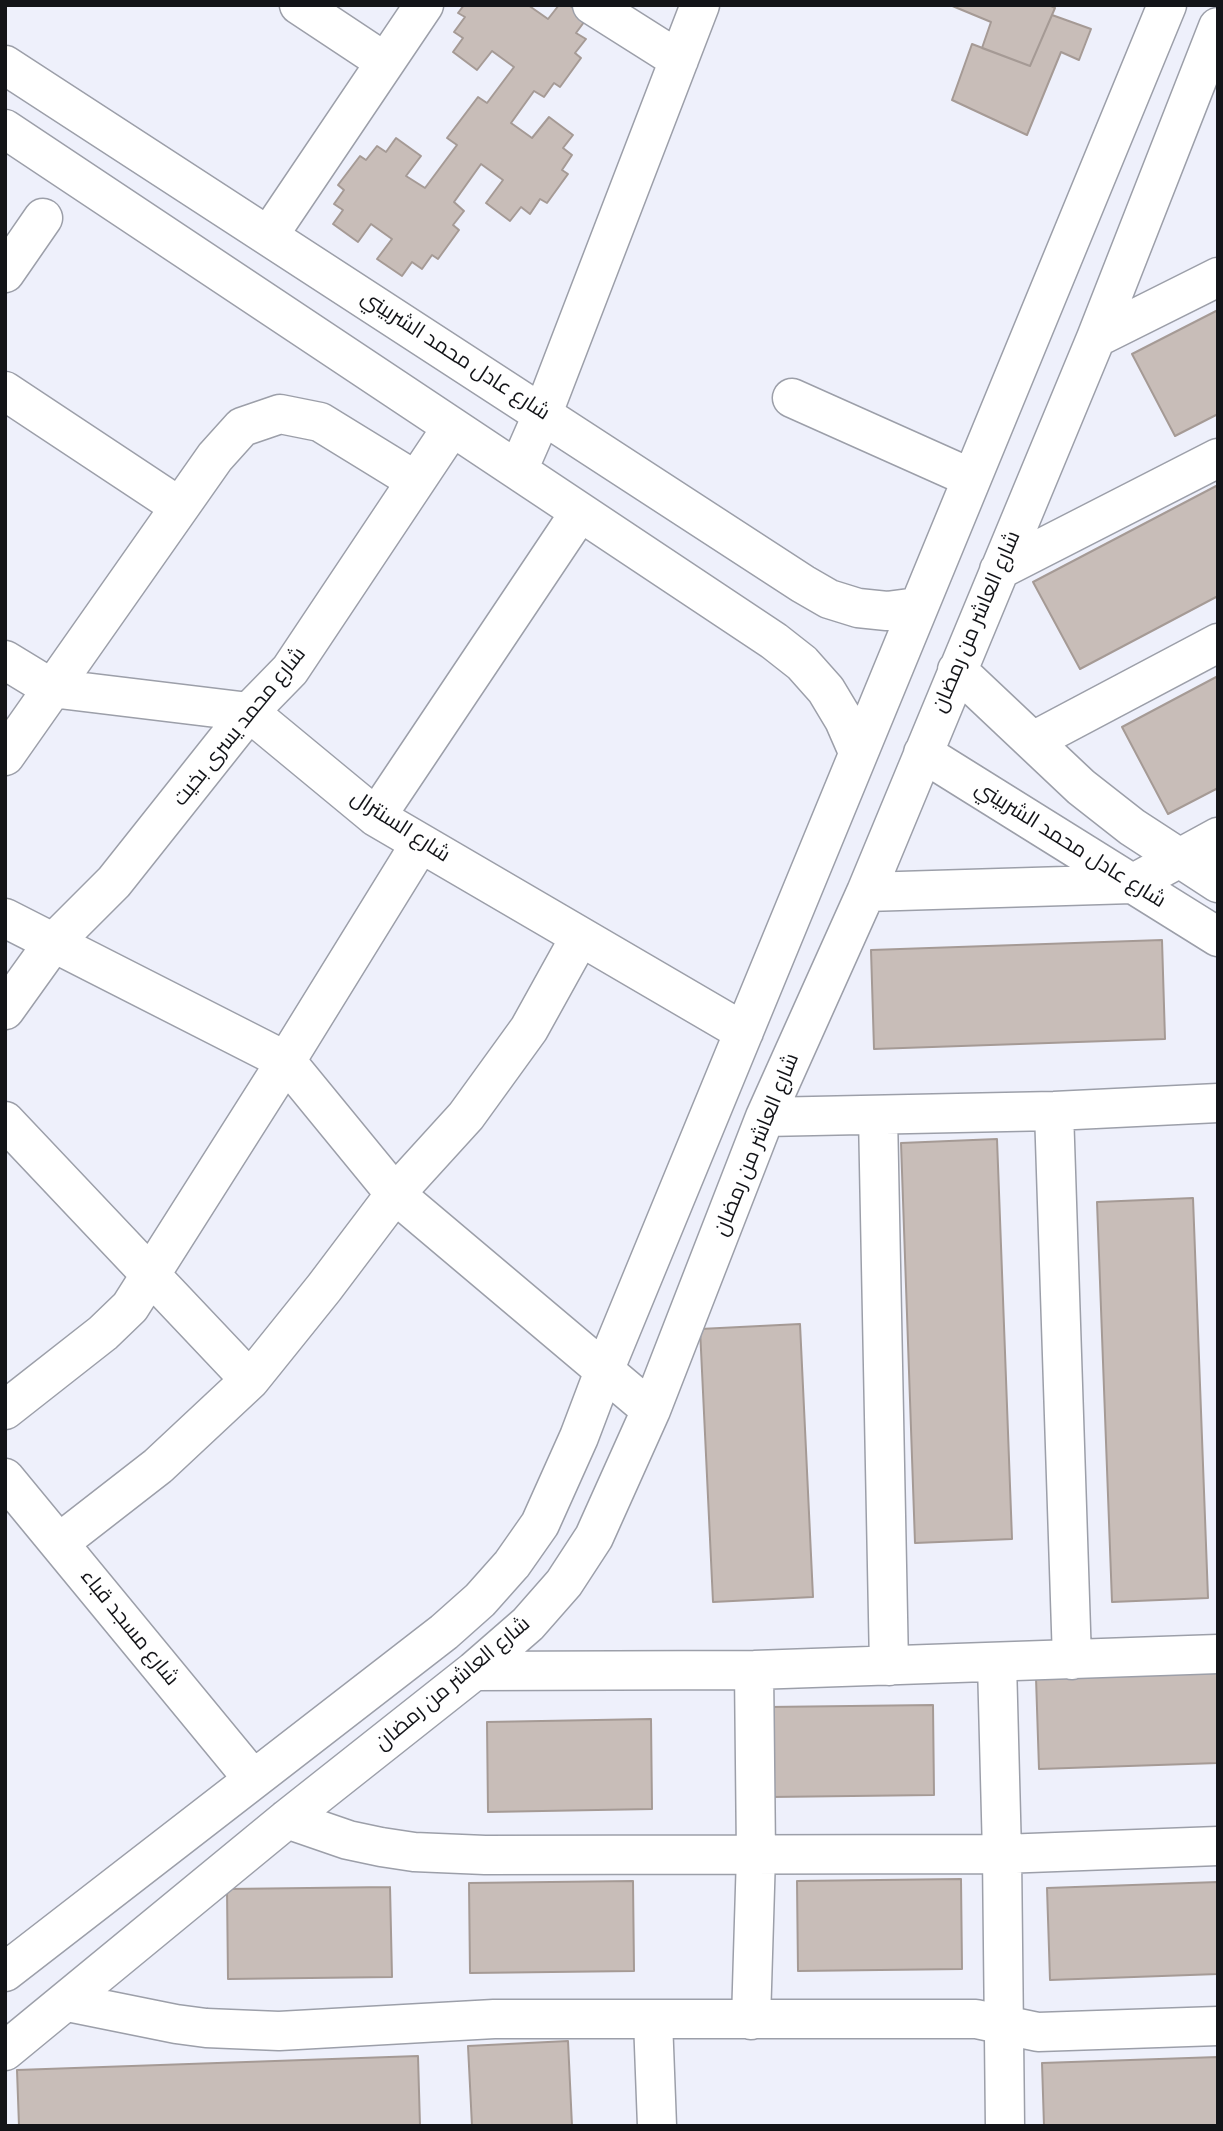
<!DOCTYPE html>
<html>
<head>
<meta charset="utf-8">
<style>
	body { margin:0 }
	#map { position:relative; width:1223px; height:2131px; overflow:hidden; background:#eef0fb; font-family:"Source Serif 4",serif }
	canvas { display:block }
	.frame { position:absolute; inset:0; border:7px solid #131418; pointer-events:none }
</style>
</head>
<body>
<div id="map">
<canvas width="1223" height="2131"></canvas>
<div class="frame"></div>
</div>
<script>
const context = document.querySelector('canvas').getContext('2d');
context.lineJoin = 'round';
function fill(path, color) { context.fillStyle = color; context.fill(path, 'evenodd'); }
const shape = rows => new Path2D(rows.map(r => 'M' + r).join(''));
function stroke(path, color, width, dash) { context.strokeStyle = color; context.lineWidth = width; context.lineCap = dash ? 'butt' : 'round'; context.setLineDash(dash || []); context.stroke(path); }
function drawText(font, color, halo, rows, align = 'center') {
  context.font = font + ' "Source Serif 4",Cairo,serif'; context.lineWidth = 5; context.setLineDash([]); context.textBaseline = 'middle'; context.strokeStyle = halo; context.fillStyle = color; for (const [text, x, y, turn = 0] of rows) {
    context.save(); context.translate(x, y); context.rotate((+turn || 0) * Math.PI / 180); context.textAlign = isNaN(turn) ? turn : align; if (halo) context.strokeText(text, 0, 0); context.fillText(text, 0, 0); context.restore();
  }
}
const building = shape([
	[464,5,528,5,548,19,559,5,569,5,587,18,576,33,586,39,575,53,581,58,560,87,554,83,544,97,534,91,511,123,532,138,549,117,573,135,563,148,572,155,562,170,568,174,547,203,540,199,530,214,521,207,510,221,486,203,503,180,481,164,454,202,464,211,453,225,459,230,438,259,432,255,422,269,412,262,402,276,377,259,392,239,371,224,358,242,333,224,343,210,334,204,344,190,338,185,360,156,366,160,377,146,386,152,396,138,421,156,406,176,425,188,457,145,447,138,478,97,487,103,514,67,492,51,477,70,453,52,463,38,454,32,465,17,458,13,464,5],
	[950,5,1049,5,1055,8,1030,66,982,48,991,22,950,5],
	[1052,15,1091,29,1079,60,1061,52,1027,135,952,100,972,44,1030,66,1052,15],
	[1218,310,1218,414,1175,436,1132,354,1218,310],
	[1218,485,1218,596,1080,669,1033,582,1218,485],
	[1218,676,1218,788,1168,814,1122,727,1218,676],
	[1162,940,1165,1039,874,1049,871,950,1162,940],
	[997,1139,1012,1539,915,1543,901,1143,997,1139],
	[1193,1198,1208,1598,1112,1602,1097,1202,1193,1198],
	[800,1324,813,1597,713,1602,700,1329,800,1324],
	[1218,1672,1218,1763,1039,1769,1036,1678,1218,1672],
	[933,1705,934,1795,770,1797,768,1707,933,1705],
	[651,1719,652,1809,488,1812,487,1722,651,1719],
	[961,1879,962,1969,798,1971,797,1881,961,1879],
	[633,1881,634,1971,470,1973,469,1883,633,1881],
	[1218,1882,1218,1974,1050,1980,1047,1888,1218,1882],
	[390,1887,392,1977,228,1979,227,1889,390,1887],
	[568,2041,572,2126,472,2126,468,2046,568,2041],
	[418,2056,420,2126,19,2126,17,2070,418,2056],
	[1218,2057,1218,2126,1044,2126,1042,2063,1218,2057]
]);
fill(building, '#c8bdb8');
stroke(building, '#a59a95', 2);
const minor = shape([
	[299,5,385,62],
	[592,5,679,60],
	[5,65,803,584,829,599,858,608,887,611,917,607],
	[5,129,774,641,802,663,826,690,844,720,858,752],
	[269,235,424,5],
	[5,273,43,218],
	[1096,338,1218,277],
	[5,391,180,507],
	[792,398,971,478],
	[518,470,543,413,700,5],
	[999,570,1218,458],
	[5,660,51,688,249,712,376,817,744,1032],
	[957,670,1081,787,1132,827,1218,883],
	[1033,741,1218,643],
	[923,753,1218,937],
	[5,756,215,457,242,427,280,414,320,422,416,481],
	[376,817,580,512],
	[866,892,1132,884,1218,837],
	[5,918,286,1061,395,1194,651,1410],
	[5,1010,53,943,114,882,249,712,290,670,452,427],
	[1054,1111,1072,1660],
	[878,1115,889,1666],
	[765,1117,1054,1111,1218,1103],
	[5,1121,250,1380],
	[5,1410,103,1333,130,1307,286,1061,420,844],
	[5,1478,253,1779],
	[59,1543,158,1466,250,1380,324,1288,395,1194,466,1116,529,1029,580,937],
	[997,1663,1002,1854,1005,2126],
	[474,1671,754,1670,1218,1654],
	[287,1819,348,1840,381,1847,414,1852,485,1855,1002,1854,1218,1846],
	[5,1972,444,1632,480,1600,512,1564,540,1524,579,1437,604,1371,1167,5],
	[67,2002,176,2024,206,2028,279,2031,494,2019,976,2019,1038,2032,1218,2026],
	[653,2020,657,2126],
	[751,2020,756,1855,754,1670],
	[5,2051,287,1819,474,1671,528,1624,564,1583,594,1537,651,1410,765,1117,866,892,1096,338,1218,27]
]);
stroke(minor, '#9c9fa9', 41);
stroke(minor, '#fff', 38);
drawText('21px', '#131418', '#fff', [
	["شارع عادل محمد الشربيني",455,356,33],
	["شارع العاشر من رمضان",977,622,-67],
	["شارع محمد يسرى بخيت",240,727,-51],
	["شارع السنترال",400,827,33],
	["شارع عادل محمد الشربيني",1070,845,32],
	["شارع العاشر من رمضان",757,1145,-68],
	["شارع مسجد قباء",129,1628,51],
	["شارع العاشر من رمضان",453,1684,-40]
]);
</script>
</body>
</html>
